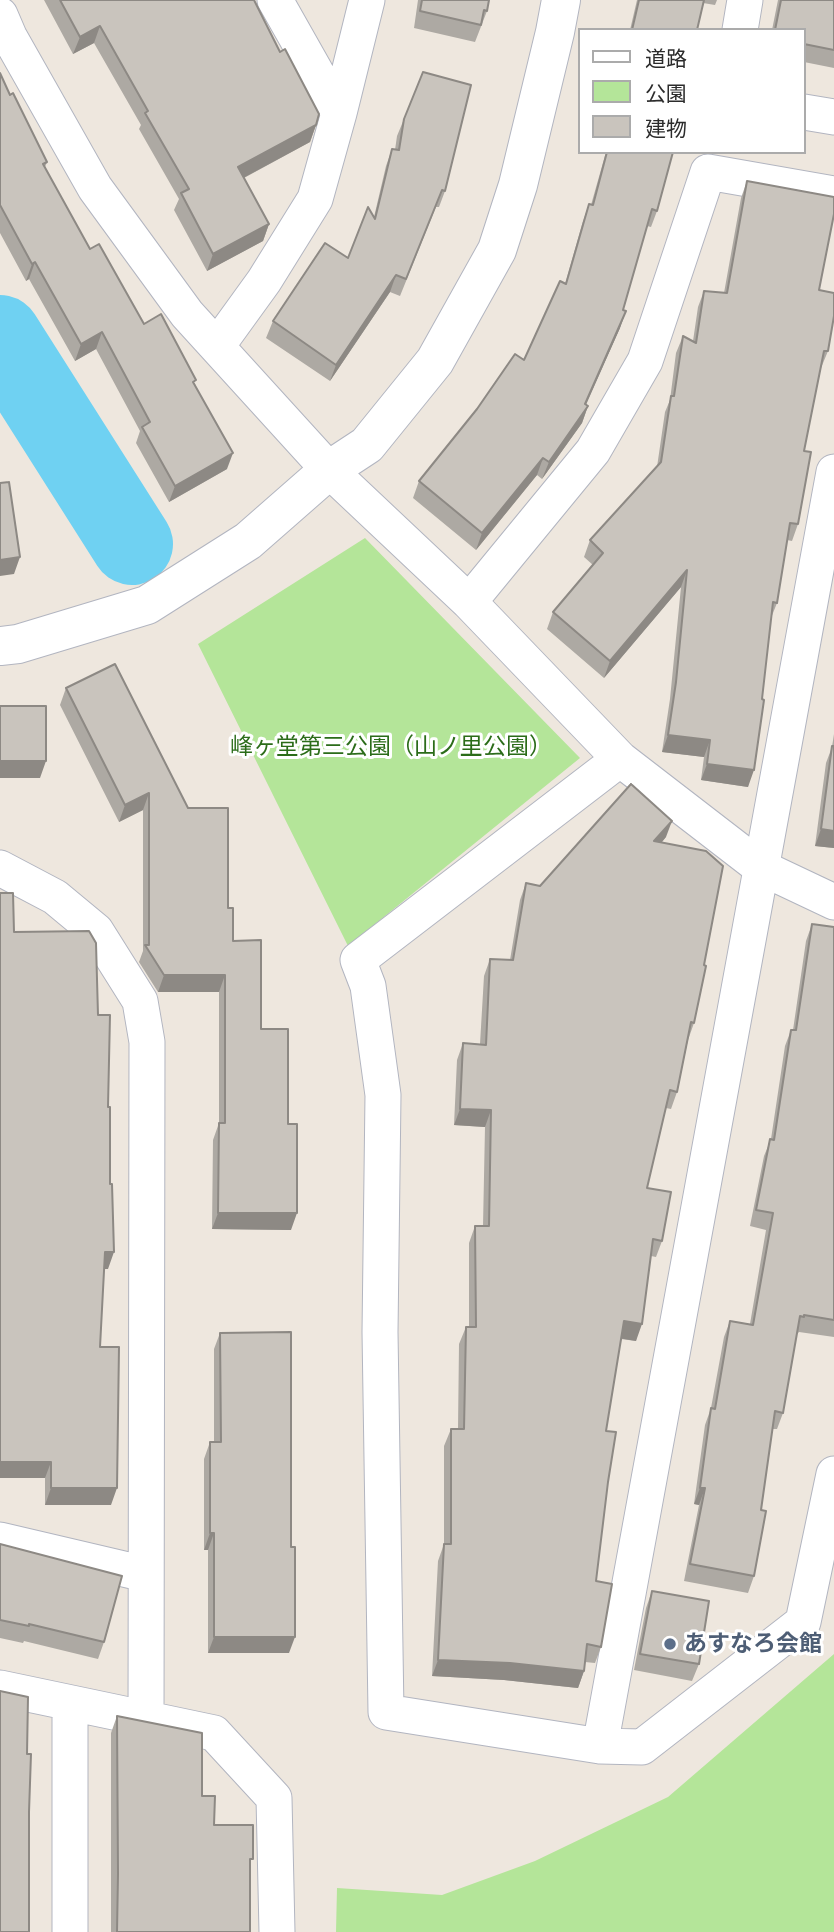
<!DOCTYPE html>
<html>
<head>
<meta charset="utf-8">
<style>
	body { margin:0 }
	#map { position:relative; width:834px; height:1932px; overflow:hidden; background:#eee7de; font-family:Raleway,"Noto Sans JP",sans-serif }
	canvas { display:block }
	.legend { position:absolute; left:578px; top:28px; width:228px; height:126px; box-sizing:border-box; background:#fff; border:2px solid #ababab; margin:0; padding:9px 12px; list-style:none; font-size:21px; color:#2c2c2c }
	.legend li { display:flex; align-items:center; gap:14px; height:35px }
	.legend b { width:35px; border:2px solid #ababab }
</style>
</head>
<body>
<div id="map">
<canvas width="834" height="1932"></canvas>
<ul class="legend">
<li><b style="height:9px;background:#fff"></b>道路</li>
<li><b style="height:19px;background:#b4e599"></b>公園</li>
<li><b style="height:19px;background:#c9c4bd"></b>建物</li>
</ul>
</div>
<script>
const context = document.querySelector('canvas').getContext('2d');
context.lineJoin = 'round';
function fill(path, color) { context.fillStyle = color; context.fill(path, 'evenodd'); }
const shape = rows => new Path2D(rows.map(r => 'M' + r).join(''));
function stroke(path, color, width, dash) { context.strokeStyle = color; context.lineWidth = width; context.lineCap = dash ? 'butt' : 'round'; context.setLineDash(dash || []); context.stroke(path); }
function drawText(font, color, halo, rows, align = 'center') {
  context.font = font + ' Raleway,"Noto Sans JP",sans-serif'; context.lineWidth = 6; context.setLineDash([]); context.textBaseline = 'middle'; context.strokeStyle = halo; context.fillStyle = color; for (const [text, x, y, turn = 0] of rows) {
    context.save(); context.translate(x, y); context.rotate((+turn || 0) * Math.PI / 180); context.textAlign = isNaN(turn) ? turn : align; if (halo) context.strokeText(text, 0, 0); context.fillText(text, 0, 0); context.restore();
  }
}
fill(shape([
	[365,538,580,758,348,946,198,644],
	[834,1654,834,1932,336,1932,337,1888,442,1895,535,1861,668,1797]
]), '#b4e599');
stroke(shape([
	[0,336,132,544]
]), '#6fd1f2', 82);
const minor = shape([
	[275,0,339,113],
	[0,15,9,36,95,188,187,314,329,470,469,602,620,759,760,867,834,902],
	[740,30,745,0],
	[804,112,834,117],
	[217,346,264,281,315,199,339,113,367,0],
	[469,602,593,451,645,361,708,172,834,194],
	[620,759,358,960,368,986,383,1095,380,1332,386,1712,600,1746,642,1747,803,1622,834,1474],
	[0,868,55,897,96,931,140,1001,147,1042,146,1718],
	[0,1540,145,1574],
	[0,1688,214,1733,274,1798,277,1932],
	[600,1746,834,472],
	[70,1932,70,1703]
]);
const tertiary = shape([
	[0,646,18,644,147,605,248,541,329,470,367,445,435,361,497,250,518,185,555,32,561,0]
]);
stroke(minor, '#b2b5c0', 37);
stroke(tertiary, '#b2b5c0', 40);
stroke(minor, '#fff', 35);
stroke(tertiary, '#fff', 38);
fill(shape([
	[44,0,254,0,316,125,310,142,244,178,269,224,263,241,207,271,174,210,179,199,139,129,141,125,94,43,73,54],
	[418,0,489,0,487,11,475,42,414,28],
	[637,0,717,0,715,5,703,3,697,30,630,30],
	[778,0,834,0,834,68,804,62,804,30,772,30],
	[0,73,10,95,47,162,45,167,90,249,144,324,195,384,227,469,169,502,136,443,140,431,96,349,75,361,29,279,26,281,0,233],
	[404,119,445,191,439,207,436,207,400,296,390,292,330,381,266,338,273,321,348,258,374,217,386,166,392,149,395,150,397,136],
	[606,152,673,152,657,211,651,227,647,226,623,310,620,328,586,405,588,406,582,423,542,479,537,475,476,550,413,498,419,481,524,360,565,284,583,221,589,204,591,205],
	[747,181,819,290,828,351,821,368,804,451,798,524,792,541,787,540,777,603,771,618,748,787,701,780,704,757,662,752,670,699,681,587,604,678,547,629,553,612,593,565,584,557,590,540,657,467,665,412,670,400,676,353,683,336,693,341,698,307,704,291,724,293,741,198],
	[115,664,228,908,233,941,261,1029,288,1124,291,1230,212,1229,213,1140,219,1123,219,992,158,992,139,962,143,951,143,810,119,822,60,705,66,688],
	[834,734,834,848,815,846,826,763,832,747],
	[666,837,662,842,694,1023,688,1040,677,1092,671,1109,666,1108,647,1188,662,1241,656,1257,651,1256,636,1341,621,1339,606,1431,608,1482,596,1581,601,1647,595,1663,585,1662,584,1671,578,1688,504,1680,432,1676,438,1561,444,1544,444,1446,451,1429,458,1429,459,1344,466,1327,469,1327,469,1243,475,1226,483,1226,485,1127,454,1125,457,1060,463,1043,480,1044,484,976,490,959,510,960,520,900,526,883,540,886],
	[812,924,834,927,834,1337,799,1332,797,1334,783,1413,777,1429,772,1429,761,1510,754,1576,748,1593,684,1581,699,1505,694,1504,705,1425,711,1408,724,1337,730,1321,750,1324,766,1230,750,1226,764,1156,771,1139,785,1046,791,1030,793,1030,806,941],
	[14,932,98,1015,108,1107,108,1269,104,1269,100,1347,111,1505,45,1505,45,1478,0,1478],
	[220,1333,289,1653,208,1653,208,1550,204,1550,204,1459,210,1442,214,1442,214,1349],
	[0,1544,104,1642,98,1659,24,1641,23,1643,0,1638],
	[652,1591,699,1664,692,1681,634,1670,646,1608],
	[117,1716,202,1796,214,1825,250,1868,250,1932,111,1932,111,1733]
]), '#ada9a3');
fill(shape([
	[100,26,94,43,73,54,80,37],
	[316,125,310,142,232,184,238,167],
	[269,224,263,241,207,271,213,254],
	[35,262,29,279,26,281,32,264],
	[396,275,390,292,330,381,336,365],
	[626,311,620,328,580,417,588,406,582,423,542,479,549,462,585,404],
	[102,332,96,349,75,361,81,344],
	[233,453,227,469,169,502,175,486],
	[543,458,537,475,476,550,482,533],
	[20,557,14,574,0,576,0,560],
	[687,570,681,587,604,678,610,661],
	[668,735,710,740,704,757,662,752],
	[0,761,46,761,40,778,0,778],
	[707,764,754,770,748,787,701,780],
	[149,793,143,810,119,822,125,805],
	[672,821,666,837,648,858,654,841],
	[821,829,834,831,834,848,815,846],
	[164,975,225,975,219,992,158,992],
	[460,1109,491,1110,485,1127,454,1125],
	[218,1213,297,1213,291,1230,212,1229],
	[105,1252,114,1252,108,1269,99,1269],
	[624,1321,642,1324,636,1341,618,1338],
	[0,1462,51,1462,45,1478,0,1478],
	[51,1488,117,1488,111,1505,45,1505],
	[700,1488,705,1488,699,1505,694,1504],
	[210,1533,214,1533,208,1550,204,1550],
	[214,1637,295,1637,289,1653,208,1653],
	[438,1660,510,1663,584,1671,578,1688,504,1680,432,1676]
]), '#8d8984');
const building = shape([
	[60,0,254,0,280,52,285,49,319,114,316,125,238,167,269,224,213,254,181,193,189,189,145,113,148,111,100,26,80,37,60,0],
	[422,0,489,0,487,11,484,10,481,25,420,11,422,0],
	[639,0,704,0,697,30,632,30,639,0],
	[781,0,834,0,834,50,804,44,804,30,775,30,781,0],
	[423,72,471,85,445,191,442,190,406,279,396,275,336,365,273,321,325,243,348,258,368,207,375,219,392,149,399,150,404,119,423,72],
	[0,73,10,95,13,93,47,162,43,164,90,249,99,244,144,324,161,314,196,380,193,382,233,453,175,486,142,427,150,422,102,332,81,344,35,262,32,264,0,205,0,73],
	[607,152,673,152,657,211,652,209,623,310,626,311,585,404,588,406,549,462,543,458,482,533,419,481,477,409,515,354,524,360,560,281,566,284,589,204,593,205,607,152],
	[747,181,834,197,834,214,819,290,834,293,834,316,828,351,824,351,804,451,811,452,798,524,790,523,777,603,773,602,762,699,764,700,754,770,707,764,710,740,668,735,676,682,687,570,610,661,553,612,603,553,590,540,661,462,671,396,674,396,683,336,696,343,704,291,727,293,747,181],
	[9,482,20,557,0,560,0,483,9,482],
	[115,664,188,808,228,808,228,908,233,908,233,941,261,940,261,1029,288,1029,288,1124,297,1124,297,1213,218,1213,219,1123,225,1123,225,975,164,975,145,945,149,945,149,793,125,805,66,688,115,664],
	[0,706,46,706,46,761,0,761,0,706],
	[832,746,834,746,834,831,821,829,832,746],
	[631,784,672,821,654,841,706,851,723,866,704,965,706,966,694,1023,691,1022,677,1092,670,1090,647,1188,671,1192,662,1241,653,1239,642,1324,624,1321,606,1431,616,1432,608,1482,596,1581,612,1584,601,1647,587,1644,584,1671,510,1663,438,1660,444,1544,451,1544,451,1429,464,1429,466,1327,476,1327,475,1226,489,1226,491,1110,460,1109,463,1043,486,1045,490,959,513,960,526,883,540,886,631,784],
	[0,893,13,893,14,932,89,931,96,943,98,1015,110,1015,108,1107,110,1107,110,1184,112,1184,114,1252,105,1252,100,1347,119,1347,117,1488,51,1488,51,1462,0,1462,0,893],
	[812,924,834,927,834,1320,804,1315,804,1317,800,1316,783,1413,775,1411,761,1510,766,1511,754,1576,690,1564,705,1488,700,1488,711,1408,715,1409,730,1321,753,1325,773,1213,756,1210,770,1139,774,1140,791,1030,796,1030,812,924],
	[291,1332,291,1547,295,1547,295,1637,214,1637,214,1533,210,1533,210,1442,221,1442,220,1333,291,1332],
	[0,1544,122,1576,104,1642,29,1624,29,1626,0,1620,0,1544],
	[652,1591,709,1601,699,1664,640,1654,652,1591],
	[0,1691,28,1697,27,1754,31,1754,29,1812,29,1932,0,1932,0,1691],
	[117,1716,202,1733,202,1796,215,1796,214,1825,253,1825,253,1859,250,1859,250,1932,117,1932,118,1874,117,1716]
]);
fill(building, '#c9c4bd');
stroke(building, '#8d8984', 2);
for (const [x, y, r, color] of [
	[670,1644,7,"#5c6f8a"]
]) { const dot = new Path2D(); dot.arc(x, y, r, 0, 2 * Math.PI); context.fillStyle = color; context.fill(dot); stroke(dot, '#fff', 2.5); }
drawText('23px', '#2b6c19', '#fff', [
	["峰ヶ堂第三公園（山ノ里公園）",391,747]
]);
drawText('bold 23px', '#4e5e75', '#fff', [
	["あすなろ会館",684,1644]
], 'left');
</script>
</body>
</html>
